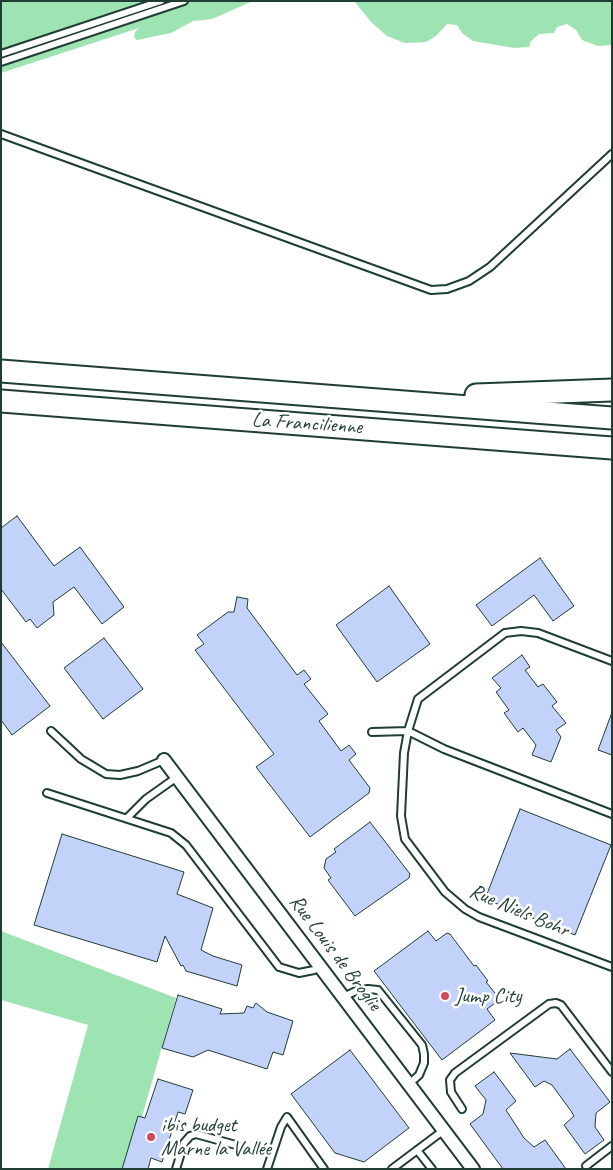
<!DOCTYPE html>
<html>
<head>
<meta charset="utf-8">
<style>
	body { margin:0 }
	#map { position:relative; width:613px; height:1170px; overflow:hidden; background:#fff; font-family:Caveat,sans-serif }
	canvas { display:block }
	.frame { position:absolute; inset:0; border:2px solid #1f3d34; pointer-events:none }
</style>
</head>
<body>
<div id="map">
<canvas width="613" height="1170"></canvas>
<div class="frame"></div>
</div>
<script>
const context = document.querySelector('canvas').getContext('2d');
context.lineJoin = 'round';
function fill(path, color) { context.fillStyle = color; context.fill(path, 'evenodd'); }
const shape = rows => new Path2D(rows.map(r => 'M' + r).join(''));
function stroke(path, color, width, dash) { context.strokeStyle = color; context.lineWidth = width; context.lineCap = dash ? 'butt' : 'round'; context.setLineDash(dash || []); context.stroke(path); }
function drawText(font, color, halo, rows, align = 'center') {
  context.font = font + ' Caveat,sans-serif'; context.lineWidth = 5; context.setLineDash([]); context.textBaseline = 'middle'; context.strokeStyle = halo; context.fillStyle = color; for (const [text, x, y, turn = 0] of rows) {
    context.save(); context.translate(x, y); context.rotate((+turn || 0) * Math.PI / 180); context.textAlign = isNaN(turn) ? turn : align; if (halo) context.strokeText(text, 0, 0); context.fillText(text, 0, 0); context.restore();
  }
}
fill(shape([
	[1,1,253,1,212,19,193,21,171,33,137,40,134,37,135,32,139,28,1,73],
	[354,1,612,1,612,45,598,46,582,40,576,30,567,24,557,27,554,33,539,34,531,41,529,47,514,48,473,41,462,33,457,25,447,24,436,36,426,42,405,43,387,36,372,23],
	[1,931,176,998,127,1169,48,1169,88,1025,1,1000]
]), '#9de4b2');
const building = shape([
	[17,516,54,566,80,547,124,607,102,624,74,587,53,602,54,615,37,628,30,619,26,622,1,589,1,528,17,516],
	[540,558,574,606,553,621,534,595,492,626,476,605,540,558],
	[389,586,430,644,377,682,336,625,389,586],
	[237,597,248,599,247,608,297,675,304,670,311,679,304,684,328,714,319,721,341,751,349,745,356,754,349,760,370,788,369,793,310,837,256,767,274,754,195,650,204,644,197,635,228,612,234,612,237,597],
	[104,638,143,689,103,719,64,668,104,638],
	[1,642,50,706,12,735,1,720,1,642],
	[522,655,530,667,525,670,538,687,543,684,557,702,552,706,566,723,556,730,561,737,551,762,532,755,536,745,523,728,518,732,504,713,509,710,496,692,501,688,492,678,522,655],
	[611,715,612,715,612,755,598,750,611,715],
	[520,809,611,845,575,935,485,899,520,809],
	[370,822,410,874,409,878,355,916,328,880,331,878,324,868,326,859,336,852,334,849,370,822],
	[62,834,184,872,177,894,213,908,201,950,213,956,242,965,237,986,186,971,183,965,181,966,165,936,157,962,34,925,62,834],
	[428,931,436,941,447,933,450,934,474,966,476,965,488,981,486,982,499,998,497,999,498,1001,487,1009,495,1020,442,1060,374,971,428,931],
	[178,995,222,1009,220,1014,244,1013,247,1006,253,1008,256,1003,267,1012,293,1021,283,1055,273,1052,267,1069,208,1050,193,1057,162,1048,178,995],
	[570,1049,610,1102,596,1113,595,1127,604,1140,585,1154,564,1125,574,1116,571,1111,552,1085,544,1081,535,1087,510,1053,557,1059,570,1049],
	[350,1050,409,1128,364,1162,335,1153,291,1094,350,1050],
	[494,1072,516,1101,506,1110,524,1138,534,1147,545,1140,566,1169,503,1169,470,1124,483,1114,486,1100,475,1086,494,1072],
	[158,1079,193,1090,185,1114,178,1112,162,1162,151,1158,148,1169,122,1169,138,1116,145,1118,158,1079]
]);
fill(building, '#c3d2f8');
stroke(building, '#1f3d34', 1);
const service = shape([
	[1,54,161,1],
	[1,62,184,1],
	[1,134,431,290,447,289,469,281,490,267,612,154],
	[612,661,538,633,521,631,505,633,418,699,408,731,404,753,401,816,405,839,445,892,465,909,479,917,612,967],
	[51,731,81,759,106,774,120,775,138,771,164,760],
	[372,732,408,731,444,749,612,814],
	[47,793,171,833,186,845,279,967,299,973,314,970,320,966],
	[127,818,146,799,177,777],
	[343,997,356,991,368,989,378,990,422,1045,424,1054,424,1063,419,1075,409,1084],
	[462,1109,451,1092,450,1080,455,1073,549,1004,556,1003,561,1005,612,1072],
	[417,1150,432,1169],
	[586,1166,612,1146],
	[176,1169,184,1143,190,1136,196,1134,236,1145],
	[267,1169,281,1127,287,1117,324,1169],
	[392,1169,444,1130]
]);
const minor = shape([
	[164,760,473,1169]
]);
const motorway = shape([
	[1,371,612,418],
	[476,395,612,390],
	[1,401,612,448]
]);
stroke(service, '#1f3d34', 10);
stroke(minor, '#1f3d34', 16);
stroke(motorway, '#1f3d34', 25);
stroke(service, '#fff', 6);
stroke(minor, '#fff', 12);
stroke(motorway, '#fff', 21);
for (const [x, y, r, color] of [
	[445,996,5,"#d1495b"],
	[151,1137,5,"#d1495b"]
]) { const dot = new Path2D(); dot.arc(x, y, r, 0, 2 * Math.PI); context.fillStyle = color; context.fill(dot); stroke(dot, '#fff', 2); }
drawText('21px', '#1f3d34', '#fff', [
	["La Francilienne",307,424,4],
	["Rue Niels Bohr",519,911,23],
	["Rue Louis de Broglie",335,953,53]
]);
drawText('21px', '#1f3d34', '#fff', [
	["Jump City",455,996],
	["ibis budget",161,1125],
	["Marne la Vallée",161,1149]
], 'left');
</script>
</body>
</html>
